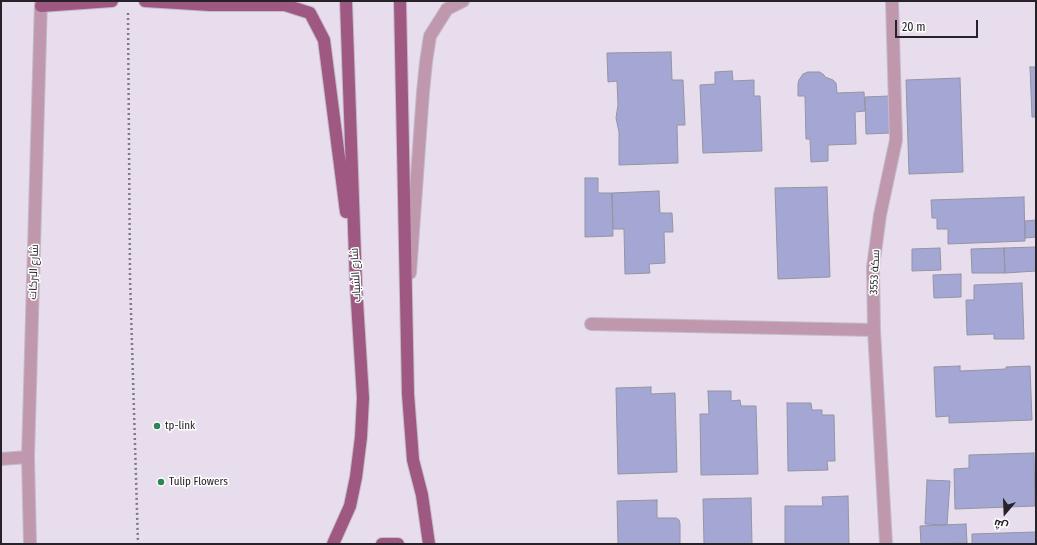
<!DOCTYPE html>
<html>
<head>
<meta charset="utf-8">
<style>
	body { margin:0 }
	#map { position:relative; width:1037px; height:545px; overflow:hidden; background:#e7dded; font-family:"Fira Sans Condensed",Cairo,sans-serif }
	canvas { display:block }
	.frame { position:absolute; inset:0; border:2px solid #262228; pointer-events:none }
	.north { position:absolute; left:985px; top:493px; width:40px; height:40px; -webkit-text-stroke:3px #fff; paint-order:stroke; rotate:199deg; font-size:11px; font-weight:700; line-height:16px; text-align:center; color:#262228 }
	.north::after { content:''; display:block; margin:auto; width:14px; height:18px; background:#262228; clip-path:polygon(50% 0,100% 100%,50% 72%,0 100%) }
	.scale { position:absolute; left:895px; top:20px; width:83px; height:18px; box-sizing:border-box; border:2px solid #262228; border-top:0; padding-left:5px; font-size:12px; line-height:14px; white-space:nowrap; color:#262228; -webkit-text-stroke:3px #fff; paint-order:stroke }
</style>
</head>
<body>
<div id="map">
<canvas width="1037" height="545"></canvas>
<div class="frame"></div>
<div class="north">ش</div>
<div class="scale">20 m</div>
</div>
<script>
const context = document.querySelector('canvas').getContext('2d');
context.lineJoin = 'round';
function fill(path, color) { context.fillStyle = color; context.fill(path, 'evenodd'); }
const shape = rows => new Path2D(rows.map(r => 'M' + r).join(''));
function stroke(path, color, width, dash) { context.strokeStyle = color; context.lineWidth = width; context.lineCap = dash ? 'butt' : 'round'; context.setLineDash(dash || []); context.stroke(path); }
function drawText(font, color, halo, rows, align = 'center') {
  context.font = font + ' "Fira Sans Condensed",Cairo,sans-serif'; context.lineWidth = 3; context.setLineDash([]); context.textBaseline = 'middle'; context.strokeStyle = halo; context.fillStyle = color; for (const [text, x, y, turn = 0] of rows) {
    context.save(); context.translate(x, y); context.rotate((+turn || 0) * Math.PI / 180); context.textAlign = isNaN(turn) ? turn : align; if (halo) context.strokeText(text, 0, 0); context.fillText(text, 0, 0); context.restore();
  }
}
const building = shape([
	[671,52,672,80,683,80,685,125,677,125,678,163,619,165,619,132,616,118,618,105,617,81,608,82,607,53,671,52],
	[1030,67,1036,67,1036,117,1032,117,1030,67],
	[732,71,733,81,754,80,754,96,760,96,762,151,703,153,700,85,715,84,715,72,732,71],
	[808,72,820,72,824,75,825,77,833,80,836,83,837,93,864,92,865,111,855,112,856,144,828,145,828,161,811,162,810,139,806,139,805,96,798,96,798,84,799,80,803,74,808,72],
	[960,78,963,172,909,174,906,80,960,78],
	[889,96,890,133,866,134,865,97,889,96],
	[585,178,598,178,598,193,612,193,613,236,585,237,585,178],
	[827,187,830,277,778,279,775,188,827,187],
	[659,191,660,213,672,213,673,232,664,232,665,263,649,264,650,273,625,274,624,229,613,229,612,193,659,191],
	[1024,197,1025,241,948,244,948,229,937,229,937,218,932,218,931,200,1024,197],
	[1036,220,1036,237,1025,238,1025,221,1036,220],
	[1036,247,1036,271,1005,273,1004,248,1036,247],
	[940,248,941,270,912,271,912,249,940,248],
	[1004,248,1005,273,972,273,971,249,1004,248],
	[961,274,961,297,934,298,933,275,961,274],
	[1022,283,1024,339,994,339,994,334,967,335,966,300,974,300,974,285,1022,283],
	[960,366,960,371,1006,369,1006,367,1030,366,1032,420,949,423,949,416,936,417,934,367,960,366],
	[651,387,651,394,675,393,677,472,618,474,616,388,651,387],
	[708,391,731,391,731,401,740,400,741,406,756,406,758,474,701,475,700,414,709,414,708,391],
	[787,403,811,403,812,410,822,410,822,415,834,415,835,461,827,461,828,470,788,471,787,403],
	[1034,453,1035,506,955,509,954,469,969,468,969,455,1034,453],
	[927,480,950,481,947,525,925,524,927,480],
	[848,496,849,544,785,544,785,506,823,506,822,497,848,496],
	[751,498,752,544,704,544,703,499,751,498],
	[657,500,657,518,676,518,679,520,680,524,680,544,618,544,617,501,657,500],
	[966,524,967,543,921,544,920,526,966,524],
	[1036,532,1036,544,972,544,972,534,1036,532]
]);
fill(building, '#a4a7d4');
stroke(building, '#9394a4', 1);
const minor = shape([
	[410,273,423,92,426,62,430,36,447,9,463,1],
	[591,324,874,330],
	[1,459,28,457],
	[30,544,28,457,41,1],
	[886,544,874,330,873,267,880,215,896,140,892,1]
]);
const major = shape([
	[145,1,210,5,285,5,310,13,324,40,346,212],
	[400,1,408,394,413,460,422,495,429,544],
	[41,6,112,1],
	[333,544,350,506,356,477,361,437,363,398,356,285,346,1],
	[382,544,398,544]
]);
stroke(minor, '#c4bbca', 14);
stroke(major, '#c4bbca', 14);
stroke(shape([
	[128,13,130,278,138,544]
]), '#807984', 2.5, [2, 3]);
stroke(minor, '#c098ae', 12);
stroke(major, '#9e5882', 12);
for (const [x, y, r, color] of [
	[157,426,4,"#2c855a"],
	[161,482,4,"#2c855a"]
]) { const dot = new Path2D(); dot.arc(x, y, r, 0, 2 * Math.PI); context.fillStyle = color; context.fill(dot); stroke(dot, '#fff', 1.5); }
drawText('11px', '#262228', '#fff', [
	["شارع البركات",34,272,-88],
	["سكة 3553",875,272,-87],
	["شارع الشباب",356,275,-93]
]);
drawText('11px', '#262228', '#fff', [
	["tp-link",165,426],
	["Tulip Flowers",169,482]
], 'left');
</script>
</body>
</html>
